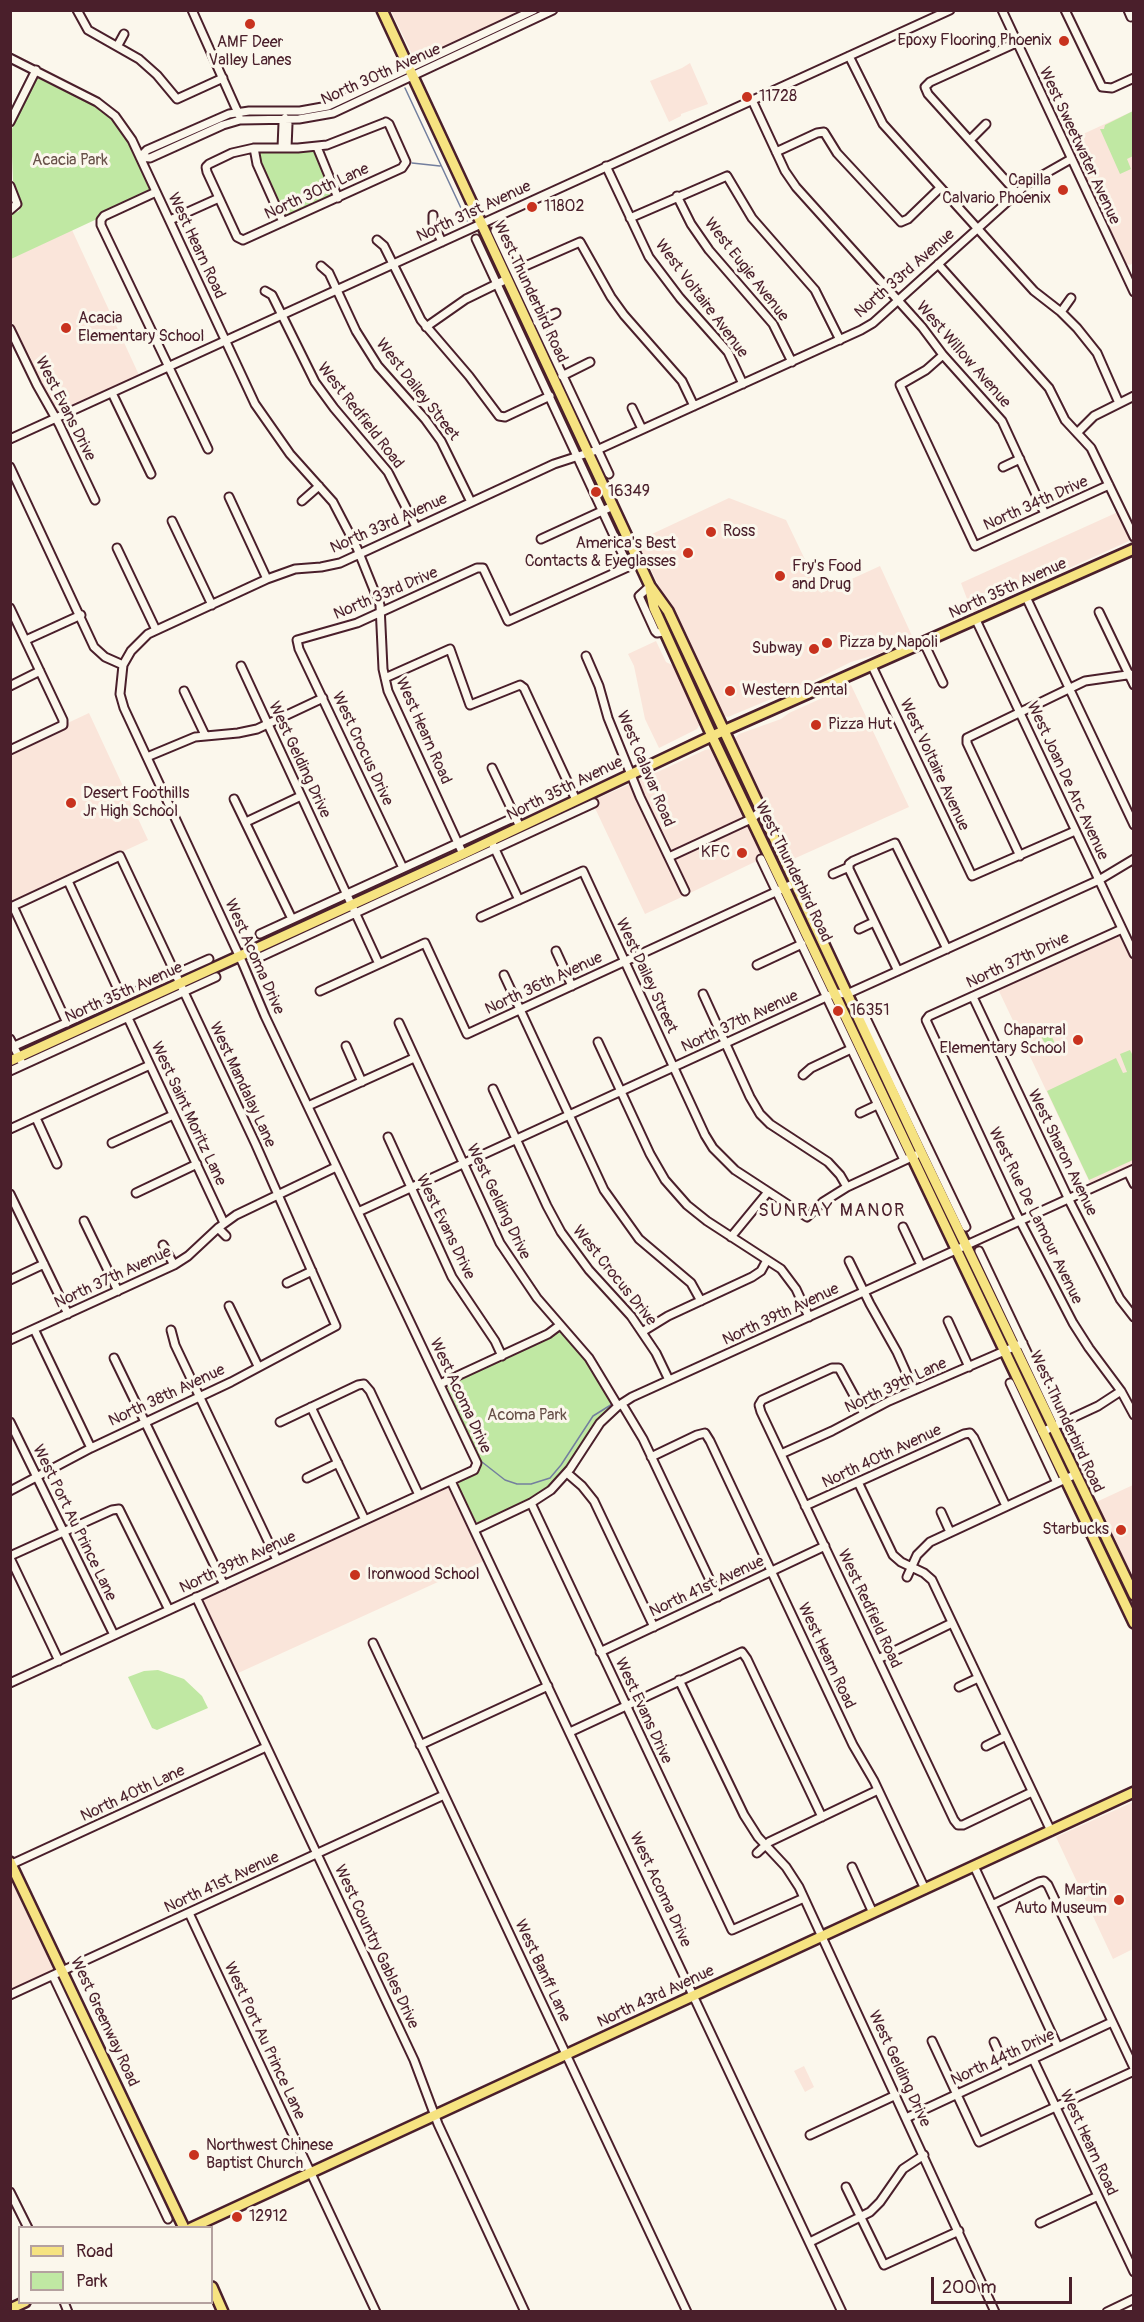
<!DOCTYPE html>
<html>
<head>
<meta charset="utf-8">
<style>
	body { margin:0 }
	#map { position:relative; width:1144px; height:2322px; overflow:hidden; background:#fbf7ec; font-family:Pangolin,sans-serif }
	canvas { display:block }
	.frame { position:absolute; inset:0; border:12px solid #4a1f2b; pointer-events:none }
	.legend { position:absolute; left:18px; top:2226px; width:195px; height:78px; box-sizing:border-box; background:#fbf7ec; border:2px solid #b4a19f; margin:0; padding:8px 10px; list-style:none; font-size:18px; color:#4a1f2b }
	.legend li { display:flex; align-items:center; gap:12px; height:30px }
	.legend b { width:30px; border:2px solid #b4a19f }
	.scale { position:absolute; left:931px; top:2277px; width:141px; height:27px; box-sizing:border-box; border:3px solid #4a1f2b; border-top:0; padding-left:8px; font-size:18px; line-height:21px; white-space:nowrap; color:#4a1f2b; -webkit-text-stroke:4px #fbf7ec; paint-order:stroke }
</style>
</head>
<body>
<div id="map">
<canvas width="1144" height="2322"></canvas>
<div class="frame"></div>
<ul class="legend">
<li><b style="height:8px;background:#f6e381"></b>Road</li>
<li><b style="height:16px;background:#c0e8a3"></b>Park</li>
</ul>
<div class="scale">200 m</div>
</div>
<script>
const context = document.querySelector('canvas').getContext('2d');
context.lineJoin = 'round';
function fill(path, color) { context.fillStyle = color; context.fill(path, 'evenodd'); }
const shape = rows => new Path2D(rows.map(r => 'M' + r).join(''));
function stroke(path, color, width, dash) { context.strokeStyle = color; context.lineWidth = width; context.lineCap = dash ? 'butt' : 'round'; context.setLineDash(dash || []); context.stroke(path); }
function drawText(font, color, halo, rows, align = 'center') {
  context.font = font + ' Pangolin,sans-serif'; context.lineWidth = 6; context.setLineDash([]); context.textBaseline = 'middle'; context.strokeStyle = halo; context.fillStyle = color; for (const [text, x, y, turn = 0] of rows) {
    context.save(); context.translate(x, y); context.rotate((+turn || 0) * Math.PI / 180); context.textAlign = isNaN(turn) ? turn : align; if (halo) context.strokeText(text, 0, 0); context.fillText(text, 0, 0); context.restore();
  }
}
fill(shape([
	[391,11,528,11,419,60,413,56],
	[690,63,708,104,681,114,681,116,669,122,650,81,682,68],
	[1133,111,1133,263,1130,265,1125,263,1068,141],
	[72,230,139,375,58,412,43,389,11,320,10,259],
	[729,498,786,520,821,593,880,566,913,638,878,654,851,662,807,684,728,717,720,715,708,683,684,638,637,541],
	[1118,512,1129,535,1129,541,972,612,961,583],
	[656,641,666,662,674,666,700,724,697,729,659,748,645,719,634,666,628,654],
	[851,685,909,807,789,861,733,740,739,734,781,719,789,713],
	[89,713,148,840,122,852,120,856,11,907,10,750],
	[712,749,746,817,675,851,672,850,638,781,705,750],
	[630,784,684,896,645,914,594,806,594,800],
	[749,824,765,857,690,893,676,863,677,858],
	[1118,935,1121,936,1134,962,1133,1165,1090,1183,998,989],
	[1133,1480,1133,1588,1092,1504,1133,1485,1132,1481],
	[446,1488,451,1490,484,1561,236,1674,203,1604,204,1599],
	[1133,1802,1133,1949,1113,1959,1056,1837],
	[10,1878,53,1969,52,1972,10,1992],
	[804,2066,814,2087,805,2092,794,2071]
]), '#fae5da');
fill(shape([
	[42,77,88,100,113,120,130,143,150,189,148,192,102,212,97,219,11,259,11,214,19,211,22,203,13,181,11,131,36,79],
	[1133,111,1133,156,1127,159,1131,169,1120,174,1100,129,1104,129,1105,125],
	[314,151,334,195,285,218,262,165,259,152],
	[1049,1030,1056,1046,1048,1050,1040,1034],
	[1130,1050,1134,1058,1133,1160,1089,1180,1047,1091,1116,1058,1123,1073,1127,1072,1120,1054],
	[559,1332,562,1332,588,1361,605,1389,612,1403,611,1407,592,1426,568,1467,549,1487,529,1499,479,1522,476,1522,458,1485,459,1482,477,1474,481,1462,447,1386],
	[158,1670,184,1679,202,1696,208,1708,157,1730,152,1728,128,1677,144,1671]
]), '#c0e8a3');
stroke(shape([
	[405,88,467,221],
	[412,163,440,166],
	[482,1462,505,1480,517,1484,531,1484,550,1478,561,1465,593,1416,614,1403]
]), '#737f9e', 1.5);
const minor = shape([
	[77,10,88,30,139,59,157,75,177,99,223,78],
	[192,10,239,115],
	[1002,10,1134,292],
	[1065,10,1102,87,1112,88,1134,78],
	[1128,10,1131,17],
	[1016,43,930,82,925,87,928,94,1017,193],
	[118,45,124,34],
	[849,56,883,124,1034,291,1061,312,1077,328,1097,353,1119,403],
	[10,58,97,102,115,116,132,140,255,404,290,454,333,502,357,548,380,605,383,669,388,691,463,854],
	[752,100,785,171,796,187,922,327,943,355,1002,421,1045,514],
	[285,118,288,124,287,148],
	[10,122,36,70],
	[386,122,389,124,406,162,402,168,243,240,237,237,207,172,206,167,209,164,232,153,254,148,298,148,327,145,386,122],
	[970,140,986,124],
	[317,147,338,198],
	[254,148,257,164,283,222],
	[282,148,283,123,285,119],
	[776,152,817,133,824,132,837,153,901,222,908,219,940,188],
	[140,157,150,158,223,125,240,120,299,119,333,113,553,10],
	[140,157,147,150,229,114,249,111,300,111,328,106,534,10],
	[606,166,649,257,680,298,728,352,743,384],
	[10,186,17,204,10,210],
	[156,192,104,216,101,220,101,225,208,449],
	[677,196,691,224,709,250,773,324,792,362],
	[433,215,433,223,442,242],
	[630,218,727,176,752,218,815,290,840,340],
	[170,220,219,198],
	[495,231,609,474],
	[476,239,628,566],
	[377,240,384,246,421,320,469,376,499,416,505,417,550,396],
	[938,264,1049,388,1065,420,1091,448,1134,537],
	[321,266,329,273,356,331,378,366,425,419,441,441,471,502],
	[514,271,580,242,611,297,624,315,682,381,694,406],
	[265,291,272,295,315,382,334,408,388,472,416,527],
	[1061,312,1071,298],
	[537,322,556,313],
	[426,327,466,299,507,279],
	[10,329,37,385,59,424,95,500],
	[943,355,926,370,900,385,975,546,1109,485],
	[562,376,590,362],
	[112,393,151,474],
	[632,408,642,429],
	[1077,433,1094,416,1134,396],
	[10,439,950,10],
	[10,467,94,647,105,657,123,665,120,694,124,708,243,964,265,1016,477,1463,474,1470,10,1683],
	[1003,467,1020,459],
	[229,497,267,579],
	[302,501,319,486],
	[172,521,212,605],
	[541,539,613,506],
	[117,548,156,630],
	[650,586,639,596,655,631,657,633,664,632],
	[1026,597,1134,825],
	[10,608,63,720,63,725,10,750],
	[1099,612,1134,685],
	[976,620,1134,954],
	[26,640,81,615],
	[924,643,943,683],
	[586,656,599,686,608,718,640,797,685,891],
	[123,665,131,651,148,634,267,579,295,569,321,567,340,563,554,464,597,450,861,330,873,323,1027,184,1071,159],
	[241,666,379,964],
	[872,666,972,876,1075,831],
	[385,678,450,649,470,705,520,685,524,688,576,800],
	[10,686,40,671],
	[184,691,205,735],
	[147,757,195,737,238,733,257,729,323,698],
	[492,768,520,827],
	[234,799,292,919],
	[246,822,301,796],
	[493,845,519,900],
	[1020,856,967,743,967,738,1085,681,1134,674],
	[669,857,751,819,761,811],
	[761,859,904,1160],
	[403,868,299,649,297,640,357,623,477,568,483,568,508,621,639,562],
	[833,874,849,867],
	[68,881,122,998],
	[481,917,583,871,705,1135,713,1148,735,1170,807,1217,823,1202,847,1187,916,1155],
	[859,929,874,922],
	[1122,929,929,1016,926,1020,1016,1213,1073,1323,1089,1348,1121,1391,1134,1415],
	[260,934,515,817],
	[556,951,572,986],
	[258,958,594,803],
	[757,965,802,944],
	[898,971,849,869,849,864,853,861,895,843,947,949],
	[504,975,604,1190,639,1239,691,1283,701,1301],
	[320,991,425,943,467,1034,795,883],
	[703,994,750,1097,760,1114,770,1124,828,1162,840,1175,847,1187],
	[973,997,1071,1204,1120,1299,1134,1317],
	[128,1018,224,1223],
	[866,1018,966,1227],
	[399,1023,500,1243,537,1298,589,1358,618,1406],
	[10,1039,21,1061],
	[598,1042,650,1154,665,1180,687,1205,707,1221,781,1269,796,1289,809,1317],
	[346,1046,362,1082],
	[10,1048,209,959],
	[10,1071,216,977],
	[803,1075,811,1068,851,1049],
	[493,1089,547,1206,561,1232,589,1270,631,1316,656,1353,669,1380],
	[308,1106,414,1058],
	[860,1113,877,1105],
	[36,1118,57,1164],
	[10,1129,150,1065],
	[388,1137,452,1277,495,1341,502,1356],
	[112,1143,173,1115],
	[1128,1172,1134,1184],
	[136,1193,197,1164],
	[10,1194,68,1314],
	[358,1212,826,997,835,993,847,994,1099,880,1134,859],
	[84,1221,118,1291],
	[903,1227,921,1265],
	[218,1228,226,1236],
	[731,1237,768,1192],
	[163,1245,174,1265],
	[979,1251,1061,1424],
	[849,1261,870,1304,897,1352,914,1390],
	[10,1280,44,1264],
	[287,1283,312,1271],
	[229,1306,258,1366],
	[948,1321,969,1367],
	[34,1329,91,1448],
	[171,1330,175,1345,277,1560],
	[642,1332,668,1316,752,1277,761,1271,767,1260],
	[10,1340,174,1265,188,1256,218,1228,236,1215,336,1167],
	[114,1358,224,1585],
	[1010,1383,1057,1483],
	[440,1384,548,1334,560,1325],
	[622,1404,643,1439,718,1597],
	[311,1407,365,1520],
	[864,1414,839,1368,832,1368,762,1400,759,1405,761,1412,954,1820,958,1825,963,1825,1032,1792],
	[10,1422,114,1635],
	[280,1422,358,1385,364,1384,370,1391,419,1495],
	[1042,1432,1098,1406,1121,1391],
	[781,1454,832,1431,889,1401,1023,1343],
	[651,1457,697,1435,705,1433,710,1441,853,1745,874,1781,925,1889],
	[567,1473,582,1486,594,1501,654,1627],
	[307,1478,338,1463],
	[451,1481,842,2312],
	[858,1482,893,1555,901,1562,924,1573,932,1580,1051,1831],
	[10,1491,91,1448,231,1382,336,1326,256,1145,120,856,13,906,67,1023],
	[531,1503,732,1930,804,1898],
	[805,1506,964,1434,970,1433,974,1438,1006,1506],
	[941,1512,950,1532],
	[474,1530,531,1503,551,1490,570,1469,600,1423,618,1406,632,1397,1134,1169],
	[10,1556,112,1510,119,1509,169,1610],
	[10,1558,59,1661],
	[907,1577,917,1555,930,1542,1074,1475],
	[196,1597,414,2060,438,2124,525,2312],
	[373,1643,687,2312],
	[600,1652,825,1546],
	[878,1659,952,1623],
	[679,1680,744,1815,758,1837,786,1867,799,1887,995,2312],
	[959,1687,978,1678],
	[570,1732,742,1652,747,1659,822,1817],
	[420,1745,548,1686],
	[986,1746,1006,1736],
	[757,1853,769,1842,878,1790],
	[12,1864,266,1747],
	[974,1866,1058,2047],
	[852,1867,873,1913],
	[992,1905,1039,1882,1044,1881,1048,1885,1134,2068],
	[189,1913,376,2312],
	[53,1976,168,2219],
	[10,1995,444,1795],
	[932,2041,979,2142,1134,2071],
	[994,2042,1007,2071],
	[1033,2059,1134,2272],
	[906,2118,1112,2022],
	[810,2135,896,2095],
	[846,2187,884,2265,959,2231],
	[10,2192,28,2228],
	[1040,2223,1098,2196],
	[810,2242,870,2212,880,2202,903,2169,924,2155],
	[64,2302,68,2312],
	[1107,2312,1134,2299]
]);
const major = shape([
	[382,10,650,586,668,611,921,1152,1134,1595],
	[650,589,654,608,712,736,1134,1623],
	[10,1061,463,854,712,736,1134,549],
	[10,1862,184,2228],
	[191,2228,1134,1792],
	[212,2287,223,2312],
	[10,2309,25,2302]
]);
stroke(minor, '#4a1f2b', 11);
stroke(major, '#4a1f2b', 14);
stroke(minor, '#fbf7ec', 7);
stroke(major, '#f6e381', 9);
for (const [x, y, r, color] of [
	[250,24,6,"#c8321e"],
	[1064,41,6,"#c8321e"],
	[747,97,6,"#c8321e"],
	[1063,190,6,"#c8321e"],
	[532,207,6,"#c8321e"],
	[66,328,6,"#c8321e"],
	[596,492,6,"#c8321e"],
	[711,532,6,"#c8321e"],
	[688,553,6,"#c8321e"],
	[780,576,6,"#c8321e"],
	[827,643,6,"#c8321e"],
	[814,649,6,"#c8321e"],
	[730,691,6,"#c8321e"],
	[816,725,6,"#c8321e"],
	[71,803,6,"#c8321e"],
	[742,853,6,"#c8321e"],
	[838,1011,6,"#c8321e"],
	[1078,1040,6,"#c8321e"],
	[1121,1530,6,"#c8321e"],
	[355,1575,6,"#c8321e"],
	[1119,1900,6,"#c8321e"],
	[194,2155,6,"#c8321e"],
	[237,2217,6,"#c8321e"]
]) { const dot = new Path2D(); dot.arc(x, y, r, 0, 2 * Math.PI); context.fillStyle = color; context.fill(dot); stroke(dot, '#fbf7ec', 2); }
drawText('16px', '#4a1f2b', '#fbf7ec', [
	["Epoxy Flooring Phoenix",1052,41,"right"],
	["AMF Deer",250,43,"center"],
	["Valley Lanes",250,61,"center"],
	["11728",759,97],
	["Capilla",1051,181,"right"],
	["Calvario Phoenix",1051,199,"right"],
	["11802",544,207],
	["Acacia",78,319],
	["Elementary School",78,337],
	["16349",608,492],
	["Ross",723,532],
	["America's Best",676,544,"right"],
	["Contacts & Eyeglasses",676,562,"right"],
	["Fry's Food",792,567],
	["and Drug",792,585],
	["Pizza by Napoli",839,643],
	["Subway",802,649,"right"],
	["Western Dental",742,691],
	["Pizza Hut",828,725],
	["Desert Foothills",83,794],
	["Jr High School",83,812],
	["KFC",730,853,"right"],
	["16351",850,1011],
	["Chaparral",1066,1031,"right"],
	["Elementary School",1066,1049,"right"],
	["Starbucks",1109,1530,"right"],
	["Ironwood School",367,1575],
	["Martin",1107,1891,"right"],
	["Auto Museum",1107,1909,"right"],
	["Northwest Chinese",206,2146],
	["Baptist Church",206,2164],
	["12912",249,2217]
], 'left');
drawText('16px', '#4a1f2b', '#fbf7ec', [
	["North 30th Avenue",381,75,-24],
	["West Sweetwater Avenue",1079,146,65],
	["North 30th Lane",317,192,-25],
	["North 31st Avenue",474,212,-25],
	["West Hearn Road",196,246,65],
	["West Eugie Avenue",746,270,52],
	["North 33rd Avenue",905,274,-41],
	["West Thunderbird Road",530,292,65],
	["West Voltaire Avenue",701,299,53],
	["West Willow Avenue",963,355,49],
	["West Dailey Street",417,390,52],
	["West Evans Drive",65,409,63],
	["West Redfield Road",360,416,52],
	["North 34th Drive",1036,504,-24],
	["North 33rd Avenue",389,524,-24],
	["North 35th Avenue",1008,589,-24],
	["North 33rd Drive",386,594,-23],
	["West Hearn Road",423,731,66],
	["West Crocus Drive",362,749,65],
	["West Gelding Drive",299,760,65],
	["West Voltaire Avenue",934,765,65],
	["West Calavar Road",645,769,67],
	["West Joan De Arc Avenue",1067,781,65],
	["North 35th Avenue",565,789,-26],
	["West Thunderbird Road",793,872,64],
	["West Acoma Drive",254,957,66],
	["North 37th Drive",1018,961,-25],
	["West Dailey Street",646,976,65],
	["North 36th Avenue",544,984,-25],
	["North 35th Avenue",124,993,-24],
	["North 37th Avenue",740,1022,-25],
	["West Mandalay Lane",242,1085,65],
	["West Saint Moritz Lane",188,1114,65],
	["West Sharon Avenue",1062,1153,64],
	["West Gelding Drive",498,1202,64],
	["West Rue De Lamour Avenue",1035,1216,64],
	["West Evans Drive",445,1227,64],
	["West Crocus Drive",614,1276,51],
	["North 37th Avenue",113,1278,-25],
	["North 39th Avenue",781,1315,-25],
	["North 39th Lane",896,1386,-25],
	["North 38th Avenue",167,1396,-25],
	["West Acoma Drive",460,1396,65],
	["West Thunderbird Road",1066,1422,65],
	["North 40th Avenue",882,1457,-25],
	["West Port Au Prince Lane",74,1523,64],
	["North 39th Avenue",238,1563,-25],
	["North 41st Avenue",707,1587,-25],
	["West Redfield Road",869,1609,65],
	["West Hearn Road",826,1656,65],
	["West Evans Drive",643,1711,65],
	["North 40th Lane",133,1794,-25],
	["North 41st Avenue",222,1883,-25],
	["West Acoma Drive",660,1890,65],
	["West Country Gables Drive",376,1947,65],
	["West Banff Lane",542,1971,65],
	["North 43rd Avenue",656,1997,-25],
	["West Greenway Road",104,2022,65],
	["West Port Au Prince Lane",264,2041,65],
	["North 44th Drive",1003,2058,-25],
	["West Gelding Drive",899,2069,65],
	["West Hearn Road",1088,2143,65]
]);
drawText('16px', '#685149', '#fbf7ec', [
	["Acacia Park",70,161],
	["Acoma Park",527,1416]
]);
context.letterSpacing = '1.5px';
drawText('18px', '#4a1f2b', '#fbf7ec', [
	["SUNRAY MANOR",832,1211]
]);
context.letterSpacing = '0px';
</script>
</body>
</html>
